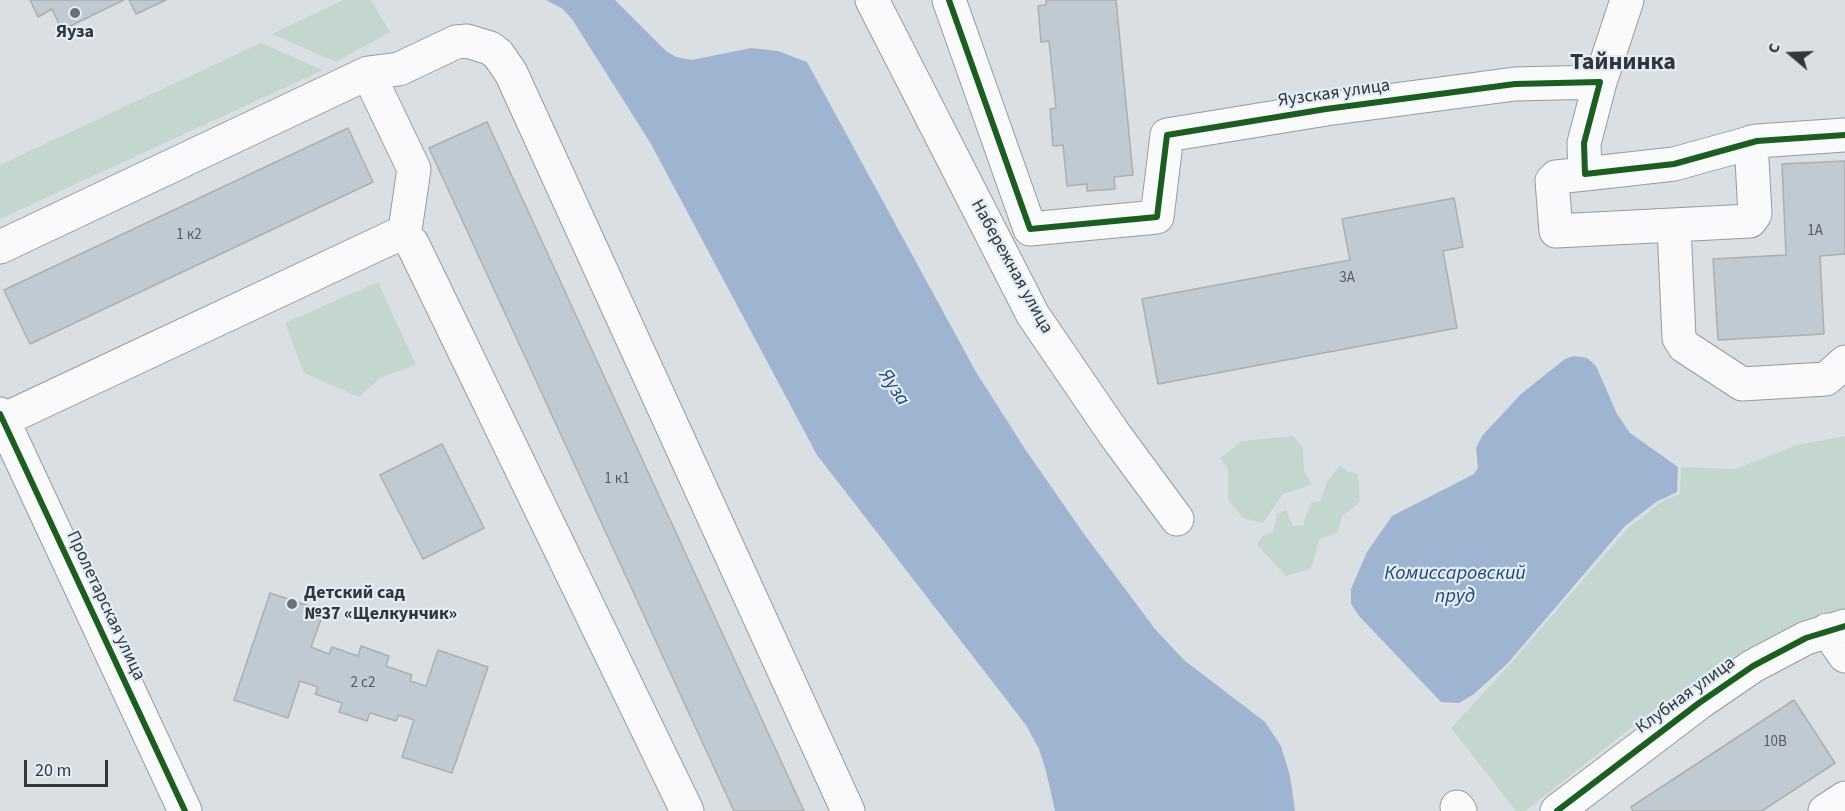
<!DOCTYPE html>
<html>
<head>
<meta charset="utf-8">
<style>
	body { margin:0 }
	#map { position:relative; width:1845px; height:811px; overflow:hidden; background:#dadfe4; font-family:"Source Sans 3",sans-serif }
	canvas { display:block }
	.north { position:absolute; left:1761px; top:24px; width:60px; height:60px; -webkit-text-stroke:4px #e3edf5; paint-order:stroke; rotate:289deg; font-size:16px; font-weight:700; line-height:24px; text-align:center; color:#32363a }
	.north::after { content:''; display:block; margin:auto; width:21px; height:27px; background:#32363a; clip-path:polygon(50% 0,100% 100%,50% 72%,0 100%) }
	.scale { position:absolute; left:24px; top:760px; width:84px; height:27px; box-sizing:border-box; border:3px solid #32363a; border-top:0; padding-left:8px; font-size:18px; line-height:21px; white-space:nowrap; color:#32363a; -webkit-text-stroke:4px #e3edf5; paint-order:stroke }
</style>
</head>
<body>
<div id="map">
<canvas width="1845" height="811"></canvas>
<div class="north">С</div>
<div class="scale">20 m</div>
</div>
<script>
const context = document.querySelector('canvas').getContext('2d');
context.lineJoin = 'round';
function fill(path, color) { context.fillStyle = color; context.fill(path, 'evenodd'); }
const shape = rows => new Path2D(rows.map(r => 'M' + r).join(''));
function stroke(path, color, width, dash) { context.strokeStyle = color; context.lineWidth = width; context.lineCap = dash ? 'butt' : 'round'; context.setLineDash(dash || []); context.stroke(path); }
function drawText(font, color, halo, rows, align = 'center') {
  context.font = font + ' "Source Sans 3",sans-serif'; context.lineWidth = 4.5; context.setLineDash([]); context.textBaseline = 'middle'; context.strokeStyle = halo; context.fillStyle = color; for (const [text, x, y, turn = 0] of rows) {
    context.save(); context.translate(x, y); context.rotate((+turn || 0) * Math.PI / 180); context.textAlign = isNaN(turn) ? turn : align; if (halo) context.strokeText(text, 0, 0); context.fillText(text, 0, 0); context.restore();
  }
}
fill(shape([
	[343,0,371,0,390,32,336,62,272,34],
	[261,43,323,70,0,219,0,165],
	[378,282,416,365,380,378,359,397,304,373,285,323],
	[1293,436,1303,447,1304,470,1312,485,1283,494,1263,523,1243,518,1228,499,1228,469,1220,458,1242,441],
	[1845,436,1845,611,1796,623,1736,655,1654,710,1525,811,1516,811,1451,728,1511,663,1628,528,1664,500,1680,494,1681,467,1735,469,1797,445],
	[1340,465,1349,472,1358,474,1360,502,1342,516,1337,534,1320,538,1311,568,1286,576,1257,545,1262,537,1273,531,1277,514,1286,510,1293,526,1303,525,1311,503,1320,501,1327,482]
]), '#c3d7d0');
fill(shape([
	[546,0,615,0,666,51,676,57,692,60,751,48,778,51,807,62,976,372,1025,449,1084,534,1155,629,1184,660,1265,722,1281,746,1290,776,1295,811,1055,811,1046,771,1039,749,1026,725,817,455,651,144,572,19,563,9],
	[1574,356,1587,358,1596,366,1617,414,1630,433,1678,467,1677,492,1656,502,1625,526,1508,663,1474,694,1459,703,1441,702,1360,617,1351,604,1351,589,1367,552,1392,516,1474,474,1478,468,1476,448,1482,436,1521,394,1565,359]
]), '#9eb4d0');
const building = shape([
	[30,0,124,0,62,30,52,9,38,17,30,0],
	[129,0,166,0,136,14,129,0],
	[1046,0,1116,0,1133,175,1114,177,1115,189,1087,191,1087,184,1067,186,1063,145,1053,146,1050,109,1056,108,1049,41,1041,42,1038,6,1046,5,1046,0],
	[487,122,804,811,734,811,429,148,487,122],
	[348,128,373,182,30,344,4,290,348,128],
	[1845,161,1845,254,1820,256,1824,334,1718,340,1713,259,1786,255,1782,164,1845,161],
	[1454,198,1463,247,1443,251,1457,328,1158,384,1142,299,1350,260,1342,219,1454,198],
	[442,444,484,528,423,559,380,475,442,444],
	[270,593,324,611,311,647,329,654,332,647,358,656,361,646,389,656,386,666,412,675,410,681,426,686,438,650,488,667,452,773,402,757,414,720,399,715,396,721,370,713,367,721,339,712,342,703,315,694,318,687,300,681,288,718,234,700,270,593],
	[1794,700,1835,763,1762,811,1633,811,1631,807,1794,700]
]);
fill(building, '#c0cad2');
stroke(building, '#abafb2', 1.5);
const minor = shape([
	[872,0,1033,315,1115,435,1177,519],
	[949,0,1030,229,1157,217,1167,135,1326,109,1515,84,1600,82,1584,143,1585,174,1674,164,1757,141,1845,135],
	[368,73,414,169,404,237],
	[1600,82,1627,0],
	[1585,174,1556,177,1552,181,1556,231,1750,221,1755,214,1751,142],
	[1674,226,1679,338,1684,346,1742,384,1826,379,1845,362],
	[0,247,368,73,399,69,456,42,467,41,490,48,498,54,511,73,848,811],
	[0,414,185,811],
	[3,420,395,236,404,237,412,243,687,811],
	[1827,630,1845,656],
	[1457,807,1460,811],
	[1557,811,1699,703,1753,666,1806,638,1845,626],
	[1825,811,1845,798]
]);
stroke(minor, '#979b9f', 35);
stroke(minor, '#f9fafb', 33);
stroke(shape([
	[949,0,1030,229,1157,217,1167,135,1326,109,1515,84,1600,82,1584,143,1585,174,1674,164,1757,141,1845,135],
	[0,414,185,811],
	[1557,811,1699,703,1753,666,1806,638,1845,626]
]), '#1b5e20', 6);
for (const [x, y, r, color] of [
	[75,13,6,"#6d7176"],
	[292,604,6,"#6d7176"]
]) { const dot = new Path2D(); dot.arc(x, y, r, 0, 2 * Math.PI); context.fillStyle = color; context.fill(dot); stroke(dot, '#e3edf5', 2); }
drawText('15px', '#565b60', null, [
	["1А",1815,232],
	["1 к2",189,236],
	["3А",1347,279],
	["1 к1",617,480],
	["2 с2",363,684],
	["10В",1775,743]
]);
drawText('bold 18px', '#32363a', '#e3edf5', [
	["Яуза",75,33],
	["Детский сад",304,594,"left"],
	["№37 «Щелкунчик»",304,615,"left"]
]);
drawText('18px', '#32363a', '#e3edf5', [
	["Яузская улица",1334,94,-8],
	["Набережная улица",1011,267,61],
	["Пролетарская улица",105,606,65],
	["Клубная улица",1686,696,-36]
]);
drawText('italic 20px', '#204777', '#e3edf5', [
	["Яуза",893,388,56],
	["Комиссаровский",1455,575],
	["пруд",1455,598]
]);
drawText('bold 24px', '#32363a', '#e3edf5', [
	["Тайнинка",1623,64]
]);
</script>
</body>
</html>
